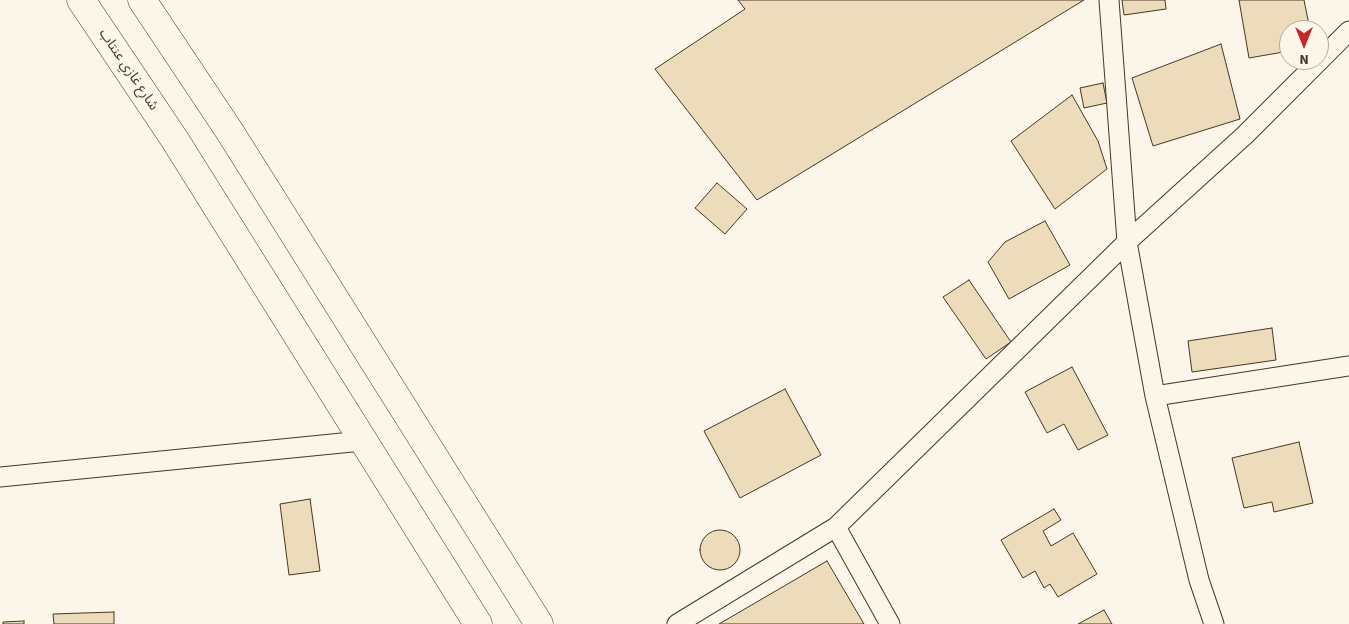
<!DOCTYPE html>
<html>
<head>
<meta charset="utf-8">
<style>
	body { margin:0 }
	#map { position:relative; width:1349px; height:624px; overflow:hidden; background:#fbf6e9; font-family:"Source Sans 3",sans-serif }
	canvas { display:block }
	.north { position:absolute; left:1279px; top:20px; width:50px; height:50px; box-sizing:border-box; background:#fbf6e9; border:1px solid #b4a999; border-radius:50%; rotate:180deg; font-size:14px; font-weight:700; line-height:20px; text-align:center; color:#4a3520 }
	.north::after { content:''; display:block; margin:auto; width:18px; height:22px; background:#c62828; clip-path:polygon(50% 0,100% 100%,50% 72%,0 100%) }
</style>
</head>
<body>
<div id="map">
<canvas width="1349" height="624"></canvas>
<div class="north">N</div>
</div>
<script>
const context = document.querySelector('canvas').getContext('2d');
context.lineJoin = 'round';
function fill(path, color) { context.fillStyle = color; context.fill(path, 'evenodd'); }
const shape = rows => new Path2D(rows.map(r => 'M' + r).join(''));
function stroke(path, color, width, dash) { context.strokeStyle = color; context.lineWidth = width; context.lineCap = dash ? 'butt' : 'round'; context.setLineDash(dash || []); context.stroke(path); }
function drawText(font, color, halo, rows, align = 'center') {
  context.font = font + ' "Source Sans 3","Noto Sans Arabic",sans-serif'; context.lineWidth = 4; context.setLineDash([]); context.textBaseline = 'middle'; context.strokeStyle = halo; context.fillStyle = color; for (const [text, x, y, turn = 0] of rows) {
    context.save(); context.translate(x, y); context.rotate((+turn || 0) * Math.PI / 180); context.textAlign = isNaN(turn) ? turn : align; if (halo) context.strokeText(text, 0, 0); context.fillText(text, 0, 0); context.restore();
  }
}
const building = shape([
	[738,0,1084,0,757,200,655,69,745,9,738,0],
	[1122,0,1165,0,1166,9,1124,15,1122,0],
	[1239,0,1304,0,1310,30,1289,30,1289,51,1249,58,1239,0],
	[1221,44,1240,119,1153,146,1132,78,1221,44],
	[1103,83,1107,103,1084,108,1080,88,1103,83],
	[1072,95,1098,141,1107,169,1055,209,1011,141,1072,95],
	[717,183,747,209,725,234,695,208,717,183],
	[1045,221,1070,265,1009,299,988,262,1005,242,1045,221],
	[969,280,1011,342,986,359,943,297,969,280],
	[1272,328,1276,360,1192,372,1188,341,1272,328],
	[1072,367,1108,435,1078,450,1064,424,1047,433,1025,392,1072,367],
	[785,389,821,455,740,498,704,431,785,389],
	[1299,442,1313,503,1274,512,1272,502,1244,508,1232,458,1299,442],
	[310,499,320,571,289,575,280,504,310,499],
	[1054,509,1061,520,1043,531,1051,546,1073,533,1097,574,1058,597,1050,584,1044,588,1035,571,1023,578,1001,540,1054,509],
	'700 550a20 20 0 1 1 40 0a20 20 0 1 1-40 0Z',
	[827,561,864,624,719,624,827,561],
	[1104,610,1112,624,1078,624,1104,610],
	[114,612,114,624,54,624,53,614,114,612],
	[24,621,24,624,3,624,3,622,24,621]
]);
fill(building, '#ecdcbc');
stroke(building, '#4a3520', 1);
const minor = shape([
	[1109,0,1127,242,1155,396,1199,580,1214,624],
	[1155,396,1349,366],
	[0,477,362,441],
	[836,527,890,624],
	[677,624,836,527,1127,242,1245,135,1349,31]
]);
const trunk = shape([
	[81,0,175,140,478,624],
	[142,0,230,132,539,624]
]);
stroke(minor, '#4a3520', 21);
stroke(trunk, '#4a3520', 29);
stroke(minor, '#fbf6e9', 19);
stroke(trunk, '#fbf6e9', 28);
drawText('14px', '#4a3520', '#fbf6e9', [
	["شارع غازي عنتاب",128,70,56]
]);
</script>
</body>
</html>
